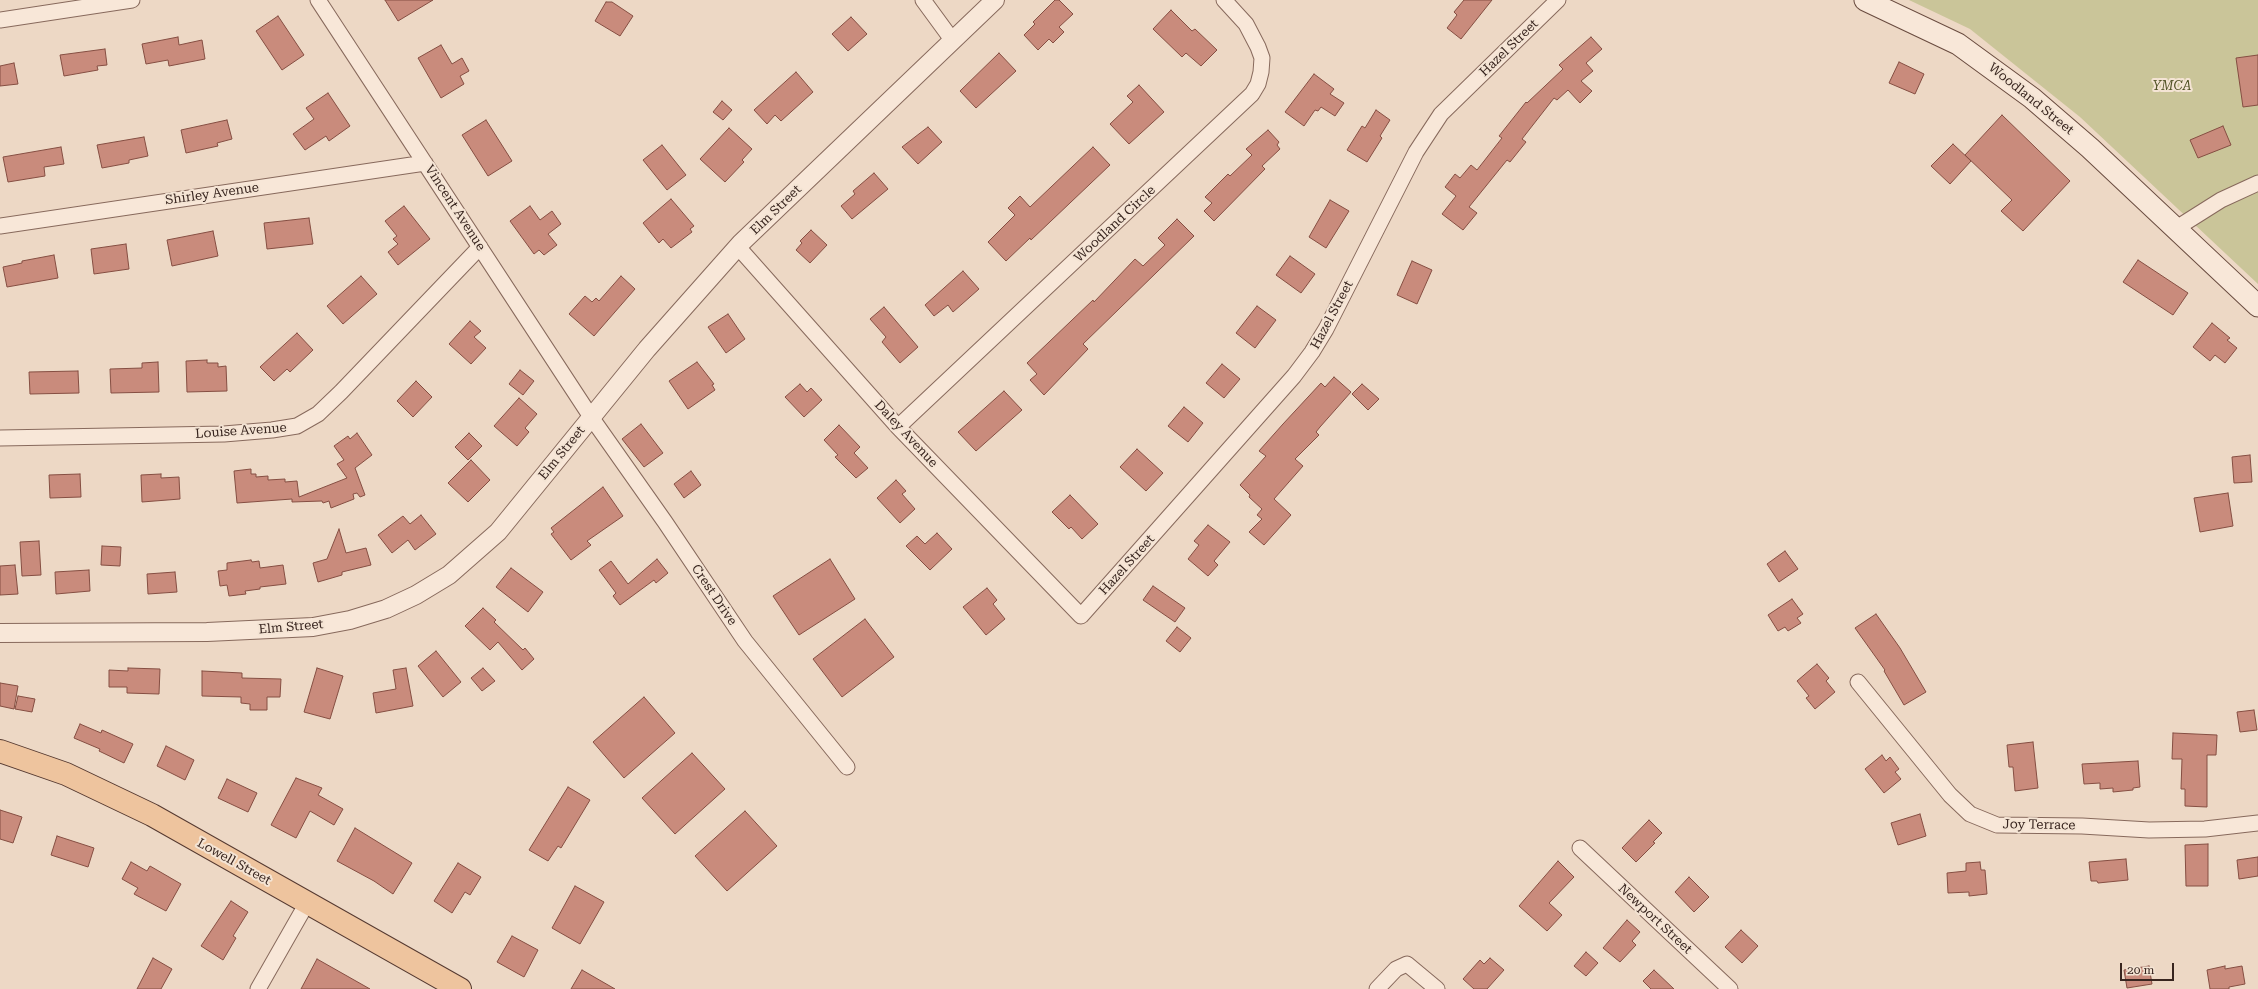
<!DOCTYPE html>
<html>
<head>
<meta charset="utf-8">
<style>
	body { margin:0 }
	#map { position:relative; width:2258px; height:989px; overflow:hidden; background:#edd8c5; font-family:"Roboto Serif",serif }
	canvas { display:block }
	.scale { position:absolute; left:2120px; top:963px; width:54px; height:18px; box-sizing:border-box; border:2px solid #38251f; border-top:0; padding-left:5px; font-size:12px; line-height:14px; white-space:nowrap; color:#38251f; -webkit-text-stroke:3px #f4e4d4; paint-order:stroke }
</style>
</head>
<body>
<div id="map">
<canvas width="2258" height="989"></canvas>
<div class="scale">20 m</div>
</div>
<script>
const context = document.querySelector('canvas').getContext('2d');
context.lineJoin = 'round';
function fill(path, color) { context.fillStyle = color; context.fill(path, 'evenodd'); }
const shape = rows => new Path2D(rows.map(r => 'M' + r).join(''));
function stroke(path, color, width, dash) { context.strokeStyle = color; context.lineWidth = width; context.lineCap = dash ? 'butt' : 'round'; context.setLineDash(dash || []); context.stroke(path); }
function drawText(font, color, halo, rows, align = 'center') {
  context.font = font + ' "Roboto Serif",serif'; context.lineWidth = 4; context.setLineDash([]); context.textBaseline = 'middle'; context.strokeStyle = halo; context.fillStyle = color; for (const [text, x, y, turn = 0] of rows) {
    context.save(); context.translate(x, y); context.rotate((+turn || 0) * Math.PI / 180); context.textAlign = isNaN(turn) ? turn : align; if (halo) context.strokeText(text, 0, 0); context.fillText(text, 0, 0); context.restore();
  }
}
fill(shape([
	[1909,0,2258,0,2258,284,2080,117,1970,29]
]), '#cac599');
const building = shape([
	[385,0,433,0,398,21,385,0],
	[1055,0,1059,0,1073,14,1059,27,1064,32,1053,43,1049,39,1038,50,1024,35,1035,24,1033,22,1055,0],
	[1464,0,1492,0,1461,39,1447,28,1457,15,1454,12,1464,0],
	[606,2,612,2,633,16,620,36,595,21,606,2],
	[1171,10,1192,31,1195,29,1217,50,1201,66,1186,53,1182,57,1153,29,1171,10],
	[278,16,304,55,282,70,256,31,278,16],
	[851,17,867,34,848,51,832,34,851,17],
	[178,37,179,45,202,40,205,59,169,66,168,60,146,64,142,44,178,37],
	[1591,37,1602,49,1586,63,1593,71,1581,81,1592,91,1580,103,1568,90,1557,100,1554,98,1522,139,1526,142,1510,162,1507,160,1469,207,1477,213,1463,230,1442,214,1456,196,1445,187,1455,174,1460,178,1471,165,1477,170,1502,138,1499,136,1526,102,1527,103,1563,69,1559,65,1591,37],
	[441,45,452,64,462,58,469,71,460,76,464,84,441,98,418,58,441,45],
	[105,49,107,65,97,66,98,70,64,76,60,55,105,49],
	[999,53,1016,71,976,108,960,91,999,53],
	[2258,55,2258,105,2243,107,2236,58,2258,55],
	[1899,62,1924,74,1915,94,1889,83,1899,62],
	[14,63,18,84,0,86,0,66,14,63],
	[796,72,813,92,781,121,775,115,767,124,754,110,796,72],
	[1314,74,1334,89,1330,94,1344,103,1335,116,1321,107,1318,111,1315,110,1304,126,1285,112,1314,74],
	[1139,85,1164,112,1129,144,1110,124,1133,102,1127,96,1139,85],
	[328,93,350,126,329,141,326,136,305,150,293,134,314,119,306,108,328,93],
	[722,101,732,110,723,120,713,112,722,101],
	[1376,110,1390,120,1380,136,1382,138,1367,162,1347,150,1362,126,1365,128,1376,110],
	[2002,115,2070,181,2023,231,2001,211,2012,200,1965,155,2002,115],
	[227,120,232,139,217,143,218,146,186,153,181,130,227,120],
	[486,120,512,161,488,176,462,135,486,120],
	[2223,126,2231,145,2198,158,2190,140,2223,126],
	[928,127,942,142,918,164,902,147,928,127],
	[729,128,752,149,742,160,744,162,725,182,700,159,729,128],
	[1268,130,1279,142,1277,145,1280,149,1262,166,1265,169,1214,221,1204,211,1212,203,1205,197,1228,174,1230,176,1252,155,1246,149,1268,130],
	[144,137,148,156,129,160,129,163,102,168,97,145,144,137],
	[1953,144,1971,161,1950,184,1931,166,1953,144],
	[662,145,686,175,667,190,643,160,662,145],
	[61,147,64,164,44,167,45,176,8,182,3,157,61,147],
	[1093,147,1110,165,1031,240,1030,238,1006,261,988,242,1015,215,1008,208,1020,196,1030,207,1093,147],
	[874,173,888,189,852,219,841,206,855,194,853,191,874,173],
	[671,199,694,226,690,229,692,232,671,248,663,239,659,243,643,223,671,199],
	[1330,200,1349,211,1326,248,1309,237,1330,200],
	[404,206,430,239,398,265,388,252,398,244,393,239,397,236,385,221,404,206],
	[530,206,540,220,552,211,561,224,548,234,557,245,544,255,539,250,534,254,510,221,530,206],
	[309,218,313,244,267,249,264,223,309,218],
	[1177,219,1194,236,1083,344,1088,349,1044,395,1030,380,1037,374,1027,363,1093,300,1094,302,1135,259,1143,266,1165,245,1158,238,1177,219],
	[811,230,827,245,810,263,796,250,802,243,800,241,811,230],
	[213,231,218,256,172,266,167,240,213,231],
	[126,244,129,269,94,274,91,249,126,244],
	[54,255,58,278,7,287,3,267,22,263,22,261,54,255],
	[1290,256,1315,274,1301,293,1276,275,1290,256],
	[2138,260,2188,293,2173,315,2123,282,2138,260],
	[1412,261,1432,270,1417,304,1397,295,1412,261],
	[963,271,979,289,953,312,948,305,934,316,925,305,963,271],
	[361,276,377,294,343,324,327,306,361,276],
	[621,276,635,289,594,336,569,314,585,296,592,302,596,298,599,301,621,276],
	[1257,306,1276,320,1255,348,1236,333,1257,306],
	[884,307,918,347,900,363,882,342,886,337,870,319,884,307],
	[728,314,745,339,726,353,708,327,728,314],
	[470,321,481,331,474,337,486,348,471,364,449,344,470,321],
	[2212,323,2230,338,2227,340,2237,348,2225,363,2215,355,2210,361,2193,347,2212,323],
	[297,333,313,350,290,372,287,369,274,381,260,367,297,333],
	[207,360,207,363,218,363,218,367,226,366,227,391,187,392,186,361,207,360],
	[158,362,159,392,111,393,110,369,142,368,142,363,158,362],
	[697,362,714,384,712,385,715,390,688,409,669,381,697,362],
	[1222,364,1240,379,1224,398,1206,383,1222,364],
	[520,370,534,381,523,395,509,384,520,370],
	[78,371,79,393,30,394,29,372,78,371],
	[1334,377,1351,392,1320,427,1316,432,1319,435,1295,459,1303,466,1274,499,1291,515,1264,545,1249,532,1262,519,1257,515,1262,509,1249,497,1250,495,1240,485,1266,456,1259,451,1283,424,1321,383,1325,387,1334,377],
	[416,381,432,397,413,417,397,401,416,381],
	[800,384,807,392,811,388,822,400,804,417,785,397,800,384],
	[1362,384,1379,399,1368,410,1352,394,1362,384],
	[1004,391,1022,410,976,451,958,432,1004,391],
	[519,398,537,414,525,428,529,432,517,446,494,426,519,398],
	[1184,407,1203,423,1188,442,1168,426,1184,407],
	[641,424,663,453,644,467,622,439,641,424],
	[839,425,860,447,854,453,868,468,856,478,835,457,838,455,824,440,839,425],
	[357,433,372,455,355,468,365,495,360,497,357,493,353,494,354,499,331,508,329,501,323,503,322,501,292,502,292,499,237,503,234,471,251,469,251,474,256,474,256,477,268,476,268,480,285,479,285,482,297,481,299,497,347,478,337,464,344,460,334,446,348,436,350,439,357,433],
	[469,433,482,446,468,460,455,447,469,433],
	[1137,449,1163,473,1146,491,1120,467,1137,449],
	[2250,455,2252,482,2234,483,2232,457,2250,455],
	[471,460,490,480,468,502,448,483,471,460],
	[691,471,701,485,684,498,674,484,691,471],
	[80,474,81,497,50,498,49,475,80,474],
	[161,474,161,478,179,477,180,499,142,502,141,475,161,474],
	[896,480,906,491,902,494,915,509,900,523,877,498,896,480],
	[603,487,623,516,587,541,591,545,571,560,551,534,554,532,551,528,603,487],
	[2228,493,2233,526,2200,532,2194,498,2228,493],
	[1070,495,1098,524,1082,539,1071,527,1069,529,1052,512,1070,495],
	[421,515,436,534,415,550,408,540,392,553,378,535,403,516,410,524,421,515],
	[1208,525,1230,542,1214,561,1218,565,1208,576,1188,559,1199,545,1194,541,1208,525],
	[339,529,346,553,366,548,371,565,342,572,342,575,318,582,313,563,327,559,339,529],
	[937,533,952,549,930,570,906,546,917,536,925,544,937,533],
	[39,541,41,575,22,576,20,542,39,541],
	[102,546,121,547,120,566,101,565,102,546],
	[1785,551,1798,569,1779,582,1767,564,1785,551],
	[657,559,668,573,656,583,654,580,620,605,613,596,616,593,599,570,611,561,628,584,657,559],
	[830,559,855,599,799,635,773,596,830,559],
	[251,560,252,562,259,561,260,568,283,565,286,584,260,587,260,589,245,591,246,594,229,596,227,585,220,586,218,571,227,570,227,563,251,560],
	[15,565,18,594,0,595,0,566,15,565],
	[511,568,543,592,528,612,496,587,511,568],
	[89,570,90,591,56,594,55,572,89,570],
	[175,572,177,592,148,594,147,574,175,572],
	[1153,586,1185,608,1175,622,1143,600,1153,586],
	[987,588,997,600,993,604,1005,619,986,635,963,607,987,588],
	[1792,599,1803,614,1797,618,1801,623,1788,631,1785,627,1778,631,1768,615,1792,599],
	[483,608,496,620,494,622,523,650,525,648,534,659,522,670,498,642,490,650,465,626,483,608],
	[1876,614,1900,648,1926,692,1904,705,1884,671,1885,670,1855,628,1876,614],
	[865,619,894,657,842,697,813,659,865,619],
	[1177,627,1191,638,1180,652,1166,641,1177,627],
	[436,651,461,682,443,697,418,666,436,651],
	[1817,664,1829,678,1826,681,1835,692,1815,709,1806,698,1809,696,1797,681,1817,664],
	[128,668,160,669,159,694,127,693,127,687,109,687,109,670,128,671,128,668],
	[317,668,343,676,330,719,304,712,317,668],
	[406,668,413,706,376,713,373,693,396,689,393,670,406,668],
	[483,668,495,681,482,691,471,678,483,668],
	[202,671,242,673,242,678,281,679,280,697,267,697,267,710,250,710,250,704,241,703,241,697,202,696,202,671],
	[0,683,18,686,14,709,0,706,0,683],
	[18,696,35,699,32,712,15,709,18,696],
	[644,697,675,733,624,778,593,742,644,697],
	[2254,710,2257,730,2240,732,2237,712,2254,710],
	[80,724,101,733,102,730,133,744,124,763,99,751,100,749,74,738,80,724],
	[2173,733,2217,735,2216,755,2207,755,2207,807,2185,806,2185,789,2181,789,2182,759,2172,759,2173,733],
	[2033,742,2038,788,2015,791,2013,767,2009,767,2007,745,2033,742],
	[166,746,194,760,185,780,157,766,166,746],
	[692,753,725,789,675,834,642,798,692,753],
	[1882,755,1886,761,1890,757,1899,769,1895,772,1901,779,1884,793,1865,769,1882,755],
	[2138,761,2140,787,2133,788,2133,790,2113,792,2113,788,2100,789,2100,783,2084,784,2082,764,2138,761],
	[296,778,322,788,318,795,343,809,334,825,310,811,296,838,271,825,296,778],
	[227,779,257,793,248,812,218,798,227,779],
	[568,787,590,800,561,848,558,846,548,861,529,850,568,787],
	[0,810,22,817,13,843,0,839,0,810],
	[745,811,777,846,727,891,695,856,745,811],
	[1920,814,1926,836,1898,845,1891,823,1920,814],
	[1649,820,1662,833,1653,842,1655,843,1636,862,1622,848,1649,820],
	[355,828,412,863,393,894,374,881,337,861,355,828],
	[57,836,94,848,88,867,51,855,57,836],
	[2208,844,2208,886,2186,886,2185,845,2208,844],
	[2258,857,2258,876,2239,879,2237,860,2258,857],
	[2126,859,2128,880,2098,883,2097,881,2091,881,2089,862,2126,859],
	[1558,861,1574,877,1549,903,1562,915,1547,931,1519,906,1558,861],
	[131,862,147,871,150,866,181,884,166,911,134,894,138,888,122,879,131,862],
	[1980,862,1981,870,1985,870,1987,894,1969,896,1969,892,1948,893,1947,873,1966,871,1966,863,1980,862],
	[458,863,481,877,470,895,465,892,452,913,434,901,458,863],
	[1689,877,1709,897,1694,912,1675,892,1689,877],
	[575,886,604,902,580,944,552,928,575,886],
	[231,901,248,912,233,936,236,938,223,960,201,946,231,901],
	[1627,920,1640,932,1632,941,1636,945,1620,962,1603,948,1627,920],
	[1741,930,1758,946,1742,963,1725,947,1741,930],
	[512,936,538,950,524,977,497,962,512,936],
	[1586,952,1598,963,1586,976,1574,966,1586,952],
	[153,958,172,969,161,989,137,989,153,958],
	[1490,958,1504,970,1487,989,1474,989,1463,979,1480,960,1484,964,1490,958],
	[317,959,370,989,301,989,317,959],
	[2149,966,2152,984,2127,988,2124,970,2149,966],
	[2225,966,2225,969,2242,966,2245,984,2229,987,2229,989,2210,989,2207,970,2225,966],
	[582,970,615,989,571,989,582,970],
	[1654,970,1674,989,1651,989,1643,981,1654,970]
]);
fill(building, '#c98b7c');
stroke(building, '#854e42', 1);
const minor = shape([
	[318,0,591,417,665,522,745,641,847,767],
	[923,0,953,41],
	[0,20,132,0],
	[0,226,425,163],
	[2175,229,2221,200,2258,183],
	[738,247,898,427,1081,616,1294,376,1312,352,1326,329,1416,152,1441,114,1558,0],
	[898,427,1252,94,1258,84,1261,72,1262,58,1258,47,1246,24,1224,0],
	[0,438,224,434,272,430,297,426,318,414,341,392,480,247],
	[1858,682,1950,795,1970,814,1997,825,2082,826,2149,830,2205,829,2258,823],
	[1580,848,1730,989],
	[258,989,307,903],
	[1377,989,1396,969,1407,964,1437,989]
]);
const tertiary = shape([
	[0,633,207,632,313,627,350,620,386,609,416,595,449,575,498,532,647,349,741,243,995,0]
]);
const secondary = shape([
	[1865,0,1958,44,2032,98,2090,148,2258,306]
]);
const primary = shape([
	[0,751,66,774,152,815,460,989]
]);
stroke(minor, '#87695c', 17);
stroke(tertiary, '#87695c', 20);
stroke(secondary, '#694b3f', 23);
stroke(primary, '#553930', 24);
stroke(minor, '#f8e7d8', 15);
stroke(tertiary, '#f8e7d8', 18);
stroke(secondary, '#f8e7d8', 21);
stroke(primary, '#eec49e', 22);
drawText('13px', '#38251f', '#f4e4d4', [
	["Hazel Street",1509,48,-44],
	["Woodland Street",2031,99,39],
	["Shirley Avenue",212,194,-8],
	["Vincent Avenue",455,208,57],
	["Elm Street",776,210,-44],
	["Woodland Circle",1115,224,-43],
	["Hazel Street",1332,315,-62],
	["Louise Avenue",241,431,-4],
	["Daley Avenue",906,434,47],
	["Elm Street",562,453,-51],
	["Hazel Street",1127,565,-48],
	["Crest Drive",714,595,56],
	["Elm Street",291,627,-5],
	["Joy Terrace",2039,825,1],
	["Lowell Street",234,862,29],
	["Newport Street",1655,919,43]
]);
drawText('italic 13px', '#525326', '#f4e4d4', [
	["YMCA",2172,86]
]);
</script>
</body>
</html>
